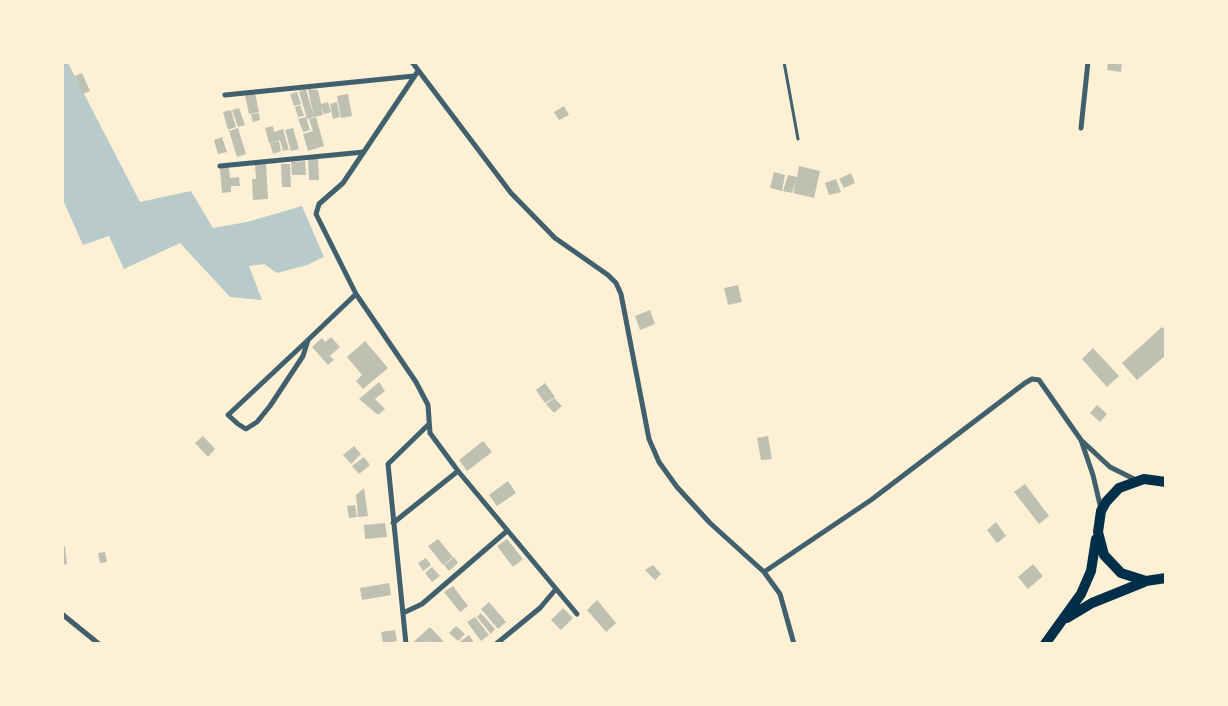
<!DOCTYPE html>
<html>
<head>
<meta charset="utf-8">
<style>
	body { margin:0 }
	#map { position:relative; width:1228px; height:706px; overflow:hidden; background:#fdf0d5; font-family:Overpass,sans-serif }
	canvas { display:block }
	.frame { position:absolute; inset:0; border:64px solid #fdf0d5; pointer-events:none }
</style>
</head>
<body>
<div id="map">
<canvas width="1228" height="706"></canvas>
<div class="frame"></div>
</div>
<script>
const context = document.querySelector('canvas').getContext('2d');
context.lineJoin = 'round';
function fill(path, color) { context.fillStyle = color; context.fill(path, 'evenodd'); }
const shape = rows => new Path2D(rows.map(r => 'M' + r).join(''));
function stroke(path, color, width, dash) { context.strokeStyle = color; context.lineWidth = width; context.lineCap = dash ? 'butt' : 'round'; context.setLineDash(dash || []); context.stroke(path); }
fill(shape([
	[62,63,68,63,140,202,191,191,213,228,247,222,302,206,324,257,307,265,277,273,264,264,249,266,262,300,230,297,180,243,124,269,109,236,83,245,63,200]
]), '#b9caca');
fill(shape([
	[1108,62,1122,62,1121,72,1107,70],
	[82,73,90,91,83,94,75,76],
	[306,89,314,117,307,119,299,91],
	[308,89,318,90,321,104,328,102,331,112,324,114,321,106,323,115,314,117],
	[297,92,301,104,294,106,290,94],
	[255,93,259,112,249,114,245,95],
	[348,94,352,116,341,118,337,96],
	[337,102,340,117,333,119,330,104],
	[300,105,304,116,298,117,295,107],
	[564,106,569,115,559,120,554,112],
	[239,108,245,125,238,127,232,110],
	[231,110,236,127,228,130,223,112],
	[259,113,260,120,253,122,251,114],
	[306,117,310,130,303,132,298,119],
	[316,117,324,146,308,151,303,134,313,131,309,119],
	[273,126,274,132,283,129,289,150,283,151,280,140,269,143,265,128],
	[238,128,246,154,237,157,229,131],
	[293,128,299,149,291,151,285,130],
	[222,137,227,152,218,154,214,140],
	[279,141,281,151,273,154,270,143],
	[308,158,318,158,319,180,309,180],
	[305,161,306,175,292,175,291,162],
	[266,163,268,199,253,200,252,179,256,179,255,164],
	[281,164,290,164,291,187,282,187],
	[799,166,820,171,814,198,793,193,796,179,792,193,783,191,788,175,797,177],
	[229,167,230,178,239,177,240,186,231,186,231,192,222,193,220,168],
	[774,172,785,175,782,191,770,188],
	[851,173,855,183,844,188,839,179],
	[836,179,841,192,829,195,825,183],
	[738,285,742,302,728,305,724,288],
	[650,310,655,324,640,330,635,316],
	[1162,327,1166,331,1166,355,1137,380,1122,363],
	[331,337,340,347,330,356,334,360,328,365,312,347,322,338,325,342],
	[365,341,388,368,363,389,356,381,362,375,347,357],
	[1093,348,1119,376,1107,387,1082,359],
	[379,382,385,391,375,399,385,409,378,415,359,399],
	[545,383,555,397,545,403,536,390],
	[554,398,562,406,554,413,546,404],
	[1097,405,1107,414,1100,422,1090,413],
	[203,436,215,449,208,457,195,443],
	[768,436,772,459,761,460,757,438],
	[483,441,492,452,467,471,459,460],
	[354,446,361,454,351,464,343,455],
	[364,457,370,465,359,474,352,466],
	[508,481,516,493,497,506,489,495],
	[1025,484,1049,516,1039,524,1014,492],
	[364,488,368,516,358,517,356,495],
	[355,505,357,517,349,518,347,506],
	[996,522,1006,536,997,543,987,530],
	[385,523,387,537,365,539,364,525],
	[438,539,453,557,443,565,428,546],
	[507,539,523,559,513,567,497,546],
	[62,546,65,546,67,564,62,565],
	[105,552,107,562,100,563,98,553],
	[454,557,458,563,449,571,444,565],
	[426,558,431,565,423,571,418,563],
	[1033,564,1043,576,1028,589,1018,577],
	[653,565,661,574,655,580,645,570],
	[432,567,440,576,432,582,425,573],
	[389,583,391,595,362,600,360,588],
	[453,586,468,606,460,612,444,592],
	[597,600,616,623,606,632,587,610],
	[489,602,506,622,498,629,481,609],
	[563,608,573,618,561,630,551,620],
	[481,613,495,629,491,634,477,617],
	[475,617,489,635,481,641,467,622],
	[456,626,465,634,458,641,449,633],
	[430,627,446,644,433,644,431,641,429,644,411,644],
	[395,630,397,641,383,643,381,632],
	[469,635,475,644,457,644]
]), '#bec0b2');
stroke(shape([
	[784,62,798,139]
]), '#3f606c', 3);
stroke(shape([
	[412,62,511,193,555,238,608,275,616,283,621,294,649,439,659,462,677,487,710,523,764,572,780,594,794,644],
	[418,71,343,183,319,204,316,214,356,294,416,382,428,405,430,433,458,471,577,614],
	[225,95,414,76],
	[1081,128,1088,62],
	[220,166,364,152],
	[308,340,303,356,270,406,257,422,246,429,238,424,228,415,308,340,356,294],
	[1081,440,1093,475,1101,509],
	[393,523,458,471],
	[764,572,871,500,1025,383,1032,379,1039,380,1081,440,1110,467,1136,480],
	[403,613,422,604,507,531],
	[62,614,99,644],
	[406,644,388,464,428,425],
	[496,644,540,608,556,589]
]), '#3f606c', 5);
stroke(shape([
	[1166,482,1144,479,1119,488,1106,502,1101,511,1098,532,1104,555,1121,573,1146,581,1166,578],
	[1067,618,1092,603,1144,582],
	[1045,644,1081,594,1091,571,1096,539]
]), '#003049', 10);
</script>
</body>
</html>
